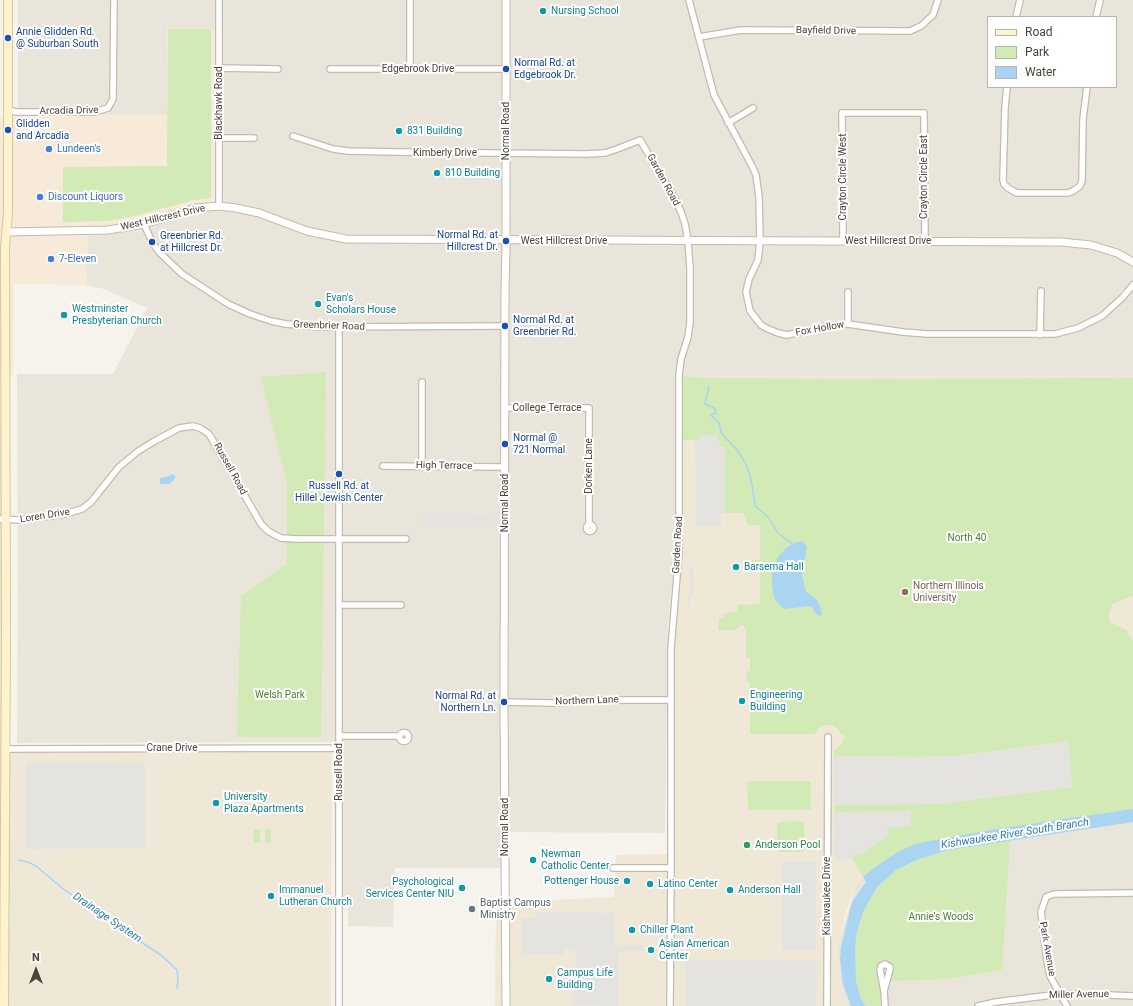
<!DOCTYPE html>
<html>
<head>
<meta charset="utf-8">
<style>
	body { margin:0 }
	#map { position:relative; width:1133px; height:1006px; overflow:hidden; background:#f6f3ec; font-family:Roboto,sans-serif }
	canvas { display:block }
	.legend { position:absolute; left:987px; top:16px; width:130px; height:72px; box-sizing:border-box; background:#fff; border:1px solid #b7b4b0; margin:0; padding:5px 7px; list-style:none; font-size:12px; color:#4b4439 }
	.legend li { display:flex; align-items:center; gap:8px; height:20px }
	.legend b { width:20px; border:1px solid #b7b4b0 }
	.north { position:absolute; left:16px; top:950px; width:40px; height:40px; -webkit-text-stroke:3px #fff; paint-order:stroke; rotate:0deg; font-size:11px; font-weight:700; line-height:16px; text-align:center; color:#4b4439 }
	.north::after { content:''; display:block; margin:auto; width:14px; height:18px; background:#4b4439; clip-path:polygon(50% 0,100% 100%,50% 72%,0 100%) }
</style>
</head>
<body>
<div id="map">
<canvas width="1133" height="1006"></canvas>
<ul class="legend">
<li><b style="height:5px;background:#fff3cd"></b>Road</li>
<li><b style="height:11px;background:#d2eab5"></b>Park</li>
<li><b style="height:11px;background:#a9d4f2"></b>Water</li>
</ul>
<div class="north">N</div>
</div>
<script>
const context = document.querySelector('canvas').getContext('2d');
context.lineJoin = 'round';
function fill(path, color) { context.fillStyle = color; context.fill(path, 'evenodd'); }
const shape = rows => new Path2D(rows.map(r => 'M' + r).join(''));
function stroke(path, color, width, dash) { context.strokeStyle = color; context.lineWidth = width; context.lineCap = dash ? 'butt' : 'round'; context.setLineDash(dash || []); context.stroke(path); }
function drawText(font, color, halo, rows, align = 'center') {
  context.font = font + ' Roboto,sans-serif'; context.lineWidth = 4; context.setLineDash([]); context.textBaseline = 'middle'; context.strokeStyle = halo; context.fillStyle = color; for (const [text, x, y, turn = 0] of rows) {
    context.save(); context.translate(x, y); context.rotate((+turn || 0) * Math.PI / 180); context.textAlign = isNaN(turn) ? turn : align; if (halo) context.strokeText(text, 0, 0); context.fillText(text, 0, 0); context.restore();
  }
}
fill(shape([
	[18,0,1133,0,1133,377,675,376,676,549,668,624,665,833,501,832,501,868,395,868,393,927,348,926,348,901,335,900,334,742,17,743,18,589,17,374,113,374,147,308,104,289,86,285,88,235,136,230,188,213,224,210,224,29,167,29,167,115,18,116],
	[988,17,1116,17,1116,87,988,87],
	[0,390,5,634,0,634],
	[1133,807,1133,1006,848,1006,841,989,837,948,856,886,897,851,924,834]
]), '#eae5da');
fill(shape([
	[167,28,224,29,224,210,188,213,136,230,88,235,86,285,14,284,13,374,0,378,0,117,167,115]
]), '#f7ead8');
fill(shape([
	[680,376,1133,377,1133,807,924,834,897,851,856,886,846,912,837,948,841,989,848,1006,495,1006,496,903,614,897,616,855,671,854],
	[0,635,6,635,6,749,332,751,331,1006,0,1006]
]), '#efe8d6');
fill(shape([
	[168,29,211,29,211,198,194,200,139,215,107,221,63,222,63,167,167,166],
	[326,372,321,737,237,737,241,596,287,564,287,483,261,377],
	[680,376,709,378,840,379,1133,378,1133,596,1112,604,1109,615,1109,620,1111,623,1126,630,1133,641,1133,809,1002,828,924,842,878,865,863,877,853,859,853,855,887,827,911,811,834,812,834,805,939,804,1072,787,1068,741,957,756,919,757,834,756,834,751,840,746,844,740,844,735,841,734,839,730,833,725,827,725,821,726,814,734,750,734,750,682,747,681,747,671,750,671,750,658,746,657,746,630,744,626,741,625,737,628,736,630,718,630,719,618,724,618,724,613,737,612,737,605,760,604,760,570,752,569,752,560,760,560,760,525,748,525,743,513,725,513,725,447,721,447,718,440,700,436,700,440,680,440],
	[749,781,809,781,811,782,811,808,810,810,749,810,748,809,747,782],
	[803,821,804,823,805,850,802,852,780,852,777,850,777,823,779,822],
	[253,829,260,829,260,843,253,843],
	[265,829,271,829,271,843,265,843],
	[1010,840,1002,970,946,979,889,981,892,966,888,962,878,966,877,968,877,972,880,977,880,1006,865,1006,860,996,856,981,855,947,857,931,864,910,877,887,897,868,900,868,919,859,948,850]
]), '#d2eab5');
fill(shape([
	[700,435,718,435,718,440,721,447,725,447,725,513,721,513,721,526,696,526,695,440,700,440],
	[423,512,467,512,468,517,494,517,494,527,423,527],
	[692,565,695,585,689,605,686,602,691,587,689,566],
	[1068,741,1072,787,939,804,834,805,834,756,919,757,957,756],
	[26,763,145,763,145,848,26,849],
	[911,811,911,827,887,827,888,835,860,855,853,855,853,859,835,860,834,812],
	[782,861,816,861,816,950,782,950],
	[536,912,615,913,615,945,644,945,644,951,619,952,619,1006,573,1005,572,987,577,987,576,949,565,949,565,955,522,955,522,918,536,918],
	[685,960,817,960,816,1006,685,1006],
	[883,962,890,963,892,967,892,971,889,976,889,984,890,1006,880,1006,880,977,877,972,877,968,879,964]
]), '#e5e3e0');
fill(shape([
	[172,474,176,477,170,484,160,484,160,478,167,477],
	[801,541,804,543,807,547,802,575,804,584,806,592,816,599,820,606,822,614,820,616,816,614,812,607,808,606,784,609,776,601,773,593,772,586,772,571,777,559,785,549,792,544],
	[1133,809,1133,822,948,850,919,859,900,868,897,869,877,887,864,910,857,931,855,947,856,981,860,996,865,1006,851,1006,843,984,840,959,841,947,852,902,866,882,863,877,878,865,898,852,913,845,924,842,1002,828]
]), '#a9d4f2');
stroke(shape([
	[709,386,705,404,714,408,716,411,716,413,710,415,718,421,722,434,737,450,745,462,749,472,752,484,755,506,769,518,777,532,792,544],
	[19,860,28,862,36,866,62,888,115,925,161,955,177,970,178,979,177,988]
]), '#a9d4f2', 1.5);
const minor = shape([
	[410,0,410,69],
	[689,0,714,95,752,166,756,175,759,197,760,241,758,260,749,279,746,292,750,311,761,325,766,328,778,333,787,335,823,327,848,324,903,332,927,334,1055,334,1078,328,1102,316,1122,298,1133,285],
	[1016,17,1020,0],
	[1096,17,1100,0],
	[699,37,741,30,910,31,921,26,933,15,938,0],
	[219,68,278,69],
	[330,69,506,69],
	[1007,87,1005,107,1003,180,1004,184,1008,188,1017,193,1068,193,1073,191,1080,186,1082,181,1083,119,1087,87],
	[8,110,16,112,94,112,108,108,113,99,114,0],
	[728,123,753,108],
	[293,136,333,149,348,151,396,152,586,154,605,153,617,149,640,140,674,197,681,212,685,224,688,241,690,268,690,322,688,337,681,359,679,375,679,551,671,649,671,868,670,1006],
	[219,138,254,138],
	[219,206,219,0],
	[144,224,152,242,159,252,182,274,228,304,250,314,271,321,286,324,320,327,505,326],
	[843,241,842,113,924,113,925,242],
	[848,292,848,324],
	[1040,335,1041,291],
	[422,382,422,466],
	[505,408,589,408,589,524],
	[383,466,505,467],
	[0,519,20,520,65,514,82,509,91,502,119,467,137,452,153,442,179,428,193,426,200,428,209,434,261,524,268,531,275,535,281,538,297,539,406,539],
	'586.5 528a3.5 3.5 0 1 1 7 0a3.5 3.5 0 1 1-7 0Z',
	[340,605,401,605],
	[504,702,553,703,603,700,670,700],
	'399.5 737a4.5 4.5 0 1 1 9 0a4.5 4.5 0 1 1-9 0Z',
	[339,736,399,736],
	[6,749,339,748],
	[613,868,671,868],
	[884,991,890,969,890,967,885,964,881,966,880,970,884,991,885,1006],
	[339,1006,339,327],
	[827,1006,828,737],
	[978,1006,996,1002,1060,994,1109,995,1133,996],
	[1067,1006,1050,976,1047,961,1041,912,1046,897,1054,894,1133,893]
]);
const tertiary = shape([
	[506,0,506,246,505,292,504,702,506,1006],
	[7,232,108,230,144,224,196,208,219,206,236,208,259,213,307,231,346,239,1061,242,1091,245,1117,253,1133,262]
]);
const secondary = shape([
	[4,1006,6,635,5,247,8,213,8,0]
]);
stroke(minor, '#c2bbae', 8);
stroke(tertiary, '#c2bbae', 9);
stroke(secondary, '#d6c79b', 10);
stroke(minor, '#fff', 5.5);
stroke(tertiary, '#fff', 7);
stroke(secondary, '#fff3cd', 8);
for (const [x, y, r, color] of [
	[543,11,4,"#0f9aa8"],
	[8,38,4,"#1a4fb4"],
	[506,69,4,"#1a4fb4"],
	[8,130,4,"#1a4fb4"],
	[399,131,4,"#0f9aa8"],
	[49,149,4,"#3f7fe0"],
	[437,173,4,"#0f9aa8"],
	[40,197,4,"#3f7fe0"],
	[506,241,4,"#1a4fb4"],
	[152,242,4,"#1a4fb4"],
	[51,259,4,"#3f7fe0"],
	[318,304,4,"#0f9aa8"],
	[64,315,4,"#0f9aa8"],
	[505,326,4,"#1a4fb4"],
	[505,444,4,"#1a4fb4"],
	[339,474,4,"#1a4fb4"],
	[736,567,4,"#0f9aa8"],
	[905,592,4,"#8d6e63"],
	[742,701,4,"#0f9aa8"],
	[504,702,4,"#1a4fb4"],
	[216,803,4,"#0f9aa8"],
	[747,845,4,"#2e9e5b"],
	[533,860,4,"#0f9aa8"],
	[627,881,4,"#0f9aa8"],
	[650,884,4,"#0f9aa8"],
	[462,888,4,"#0f9aa8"],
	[730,890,4,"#0f9aa8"],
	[271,896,4,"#0f9aa8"],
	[472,909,4,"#6b7280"],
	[632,930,4,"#0f9aa8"],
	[651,950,4,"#0f9aa8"],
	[549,979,4,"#0f9aa8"]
]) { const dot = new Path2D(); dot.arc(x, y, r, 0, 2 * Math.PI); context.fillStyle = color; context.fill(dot); stroke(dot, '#fff', 1.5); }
drawText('10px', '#0d838f', '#fff', [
	["Nursing School",551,11],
	["831 Building",407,131],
	["810 Building",445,173],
	["Evan's",326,298],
	["Scholars House",326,310],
	["Westminster",72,309],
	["Presbyterian Church",72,321],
	["Barsema Hall",744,567],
	["Engineering",750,695],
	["Building",750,707],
	["University",224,797],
	["Plaza Apartments",224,809],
	["Newman",541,854],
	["Catholic Center",541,866],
	["Pottenger House",619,881,"right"],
	["Psychological",454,882,"right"],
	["Services Center NIU",454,894,"right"],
	["Latino Center",658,884],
	["Immanuel",279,890],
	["Lutheran Church",279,902],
	["Anderson Hall",738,890],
	["Chiller Plant",640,930],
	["Asian American",659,944],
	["Center",659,956],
	["Campus Life",557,973],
	["Building",557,985]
], 'left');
drawText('10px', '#4b4439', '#fff', [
	["Bayfield Drive",826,31,1],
	["Edgebrook Drive",418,69],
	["Blackhawk Road",219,103,-90],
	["Arcadia Drive",69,111,-1],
	["Normal Road",506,131,-90],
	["Kimberly Drive",445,153],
	["Crayton Circle West",843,177,-90],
	["Crayton Circle East",924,177,-90],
	["Garden Road",663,180,61],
	["West Hillcrest Drive",163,218,-13],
	["West Hillcrest Drive",564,241],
	["West Hillcrest Drive",888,241],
	["Greenbrier Road",329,326,2],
	["Fox Hollow",820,329,-10],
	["College Terrace",547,408],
	["High Terrace",444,466,1],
	["Dorken Lane",589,466,-90],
	["Russell Road",230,469,61],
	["Normal Road",505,503,-90],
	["Loren Drive",45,516,-9],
	["Garden Road",678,545,-87],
	["Northern Lane",587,701,-2],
	["Crane Drive",172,748],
	["Russell Road",339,772,-90],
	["Normal Road",505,827,-90],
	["Kishwaukee Drive",827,896,-90],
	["Park Avenue",1047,949,80],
	["Miller Avenue",1079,995,-1]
]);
drawText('10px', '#164399', '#fff', [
	["Annie Glidden Rd.",16,32],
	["@ Suburban South",16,44],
	["Normal Rd. at",514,63],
	["Edgebrook Dr.",514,75],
	["Glidden",16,124],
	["and Arcadia",16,136],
	["Normal Rd. at",498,235,"right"],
	["Hillcrest Dr.",498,247,"right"],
	["Greenbrier Rd.",160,236],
	["at Hillcrest Dr.",160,248],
	["Normal Rd. at",513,320],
	["Greenbrier Rd.",513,332],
	["Normal @",513,438],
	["721 Normal",513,450],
	["Russell Rd. at",339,486,"center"],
	["Hillel Jewish Center",339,498,"center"],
	["Normal Rd. at",496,696,"right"],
	["Northern Ln.",496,708,"right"]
], 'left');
drawText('10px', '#366cbe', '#fff', [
	["Lundeen's",57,149],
	["Discount Liquors",48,197],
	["7-Eleven",59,259]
], 'left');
drawText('10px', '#4a7f2a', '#fff', [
	["North 40",967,538],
	["Welsh Park",280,695],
	["Annie's Woods",941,917]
]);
drawText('10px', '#785e54', '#fff', [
	["Northern Illinois",913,586],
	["University",913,598]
], 'left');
drawText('10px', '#27864d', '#fff', [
	["Anderson Pool",755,845]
], 'left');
drawText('10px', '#5b616d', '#fff', [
	["Baptist Campus",480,903],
	["Ministry",480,915]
], 'left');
drawText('italic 11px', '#2e7ab2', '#fff', [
	["Kishwaukee River South Branch",1015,834,-9],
	["Drainage System",107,918,34]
]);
</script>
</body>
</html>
